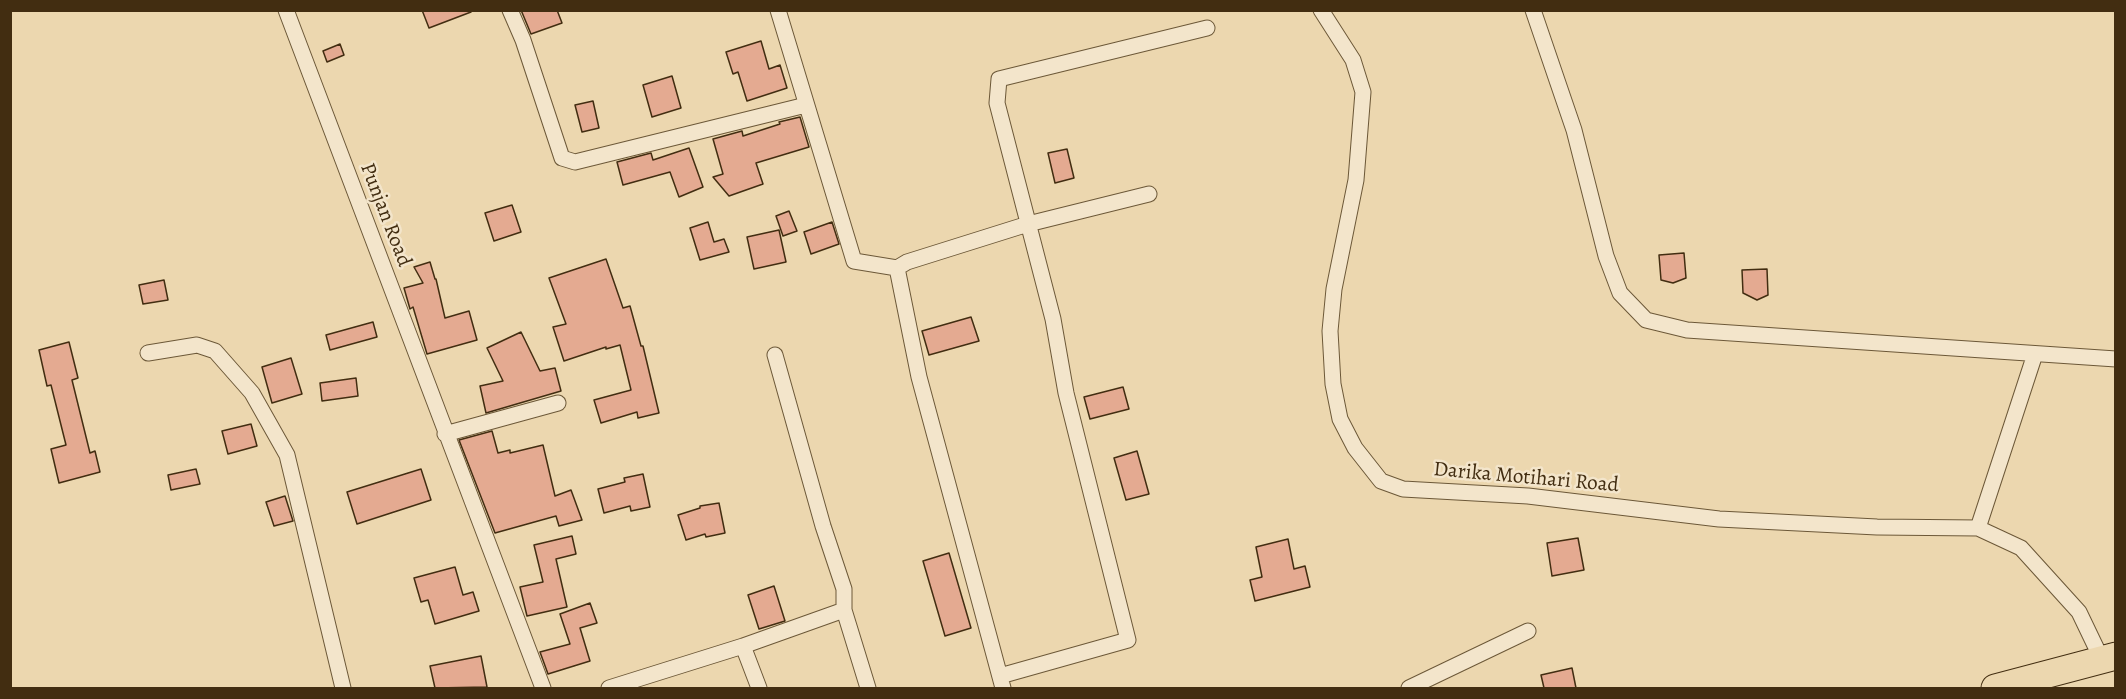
<!DOCTYPE html>
<html>
<head>
<meta charset="utf-8">
<style>
	body { margin:0 }
	#map { position:relative; width:2126px; height:699px; overflow:hidden; background:#ecd7af; font-family:Alegreya,serif }
	canvas { display:block }
	.frame { position:absolute; inset:0; border:12px solid #422d11; pointer-events:none }
</style>
</head>
<body>
<div id="map">
<canvas width="2126" height="699"></canvas>
<div class="frame"></div>
</div>
<script>
const context = document.querySelector('canvas').getContext('2d');
context.lineJoin = 'round';
function fill(path, color) { context.fillStyle = color; context.fill(path, 'evenodd'); }
const shape = rows => new Path2D(rows.map(r => 'M' + r).join(''));
function stroke(path, color, width, dash) { context.strokeStyle = color; context.lineWidth = width; context.lineCap = dash ? 'butt' : 'round'; context.setLineDash(dash || []); context.stroke(path); }
function drawText(font, color, halo, rows, align = 'center') {
  context.font = font + ' Alegreya,serif'; context.lineWidth = 5; context.setLineDash([]); context.textBaseline = 'middle'; context.strokeStyle = halo; context.fillStyle = color; for (const [text, x, y, turn = 0] of rows) {
    context.save(); context.translate(x, y); context.rotate((+turn || 0) * Math.PI / 180); context.textAlign = isNaN(turn) ? turn : align; if (halo) context.strokeText(text, 0, 0); context.fillText(text, 0, 0); context.restore();
  }
}
const building = shape([
	[422,10,471,10,471,12,429,28,422,10],
	[521,10,557,10,562,23,531,34,521,10],
	[761,41,769,69,780,65,787,88,747,101,738,72,733,74,726,52,761,41],
	[340,44,344,55,327,62,323,51,340,44],
	[672,76,681,108,652,117,643,85,672,76],
	[593,101,599,128,582,132,575,105,593,101],
	[800,117,809,147,756,163,763,184,729,196,713,177,723,174,713,139,742,131,743,136,780,124,779,122,800,117],
	[689,148,703,187,679,197,670,172,623,185,617,162,651,153,653,160,689,148],
	[1067,149,1074,178,1055,183,1048,153,1067,149],
	[512,205,521,232,494,241,485,213,512,205],
	[789,211,797,231,783,236,776,216,789,211],
	[708,222,714,242,724,239,729,252,700,260,690,228,708,222],
	[832,222,839,244,811,254,804,232,832,222],
	[779,230,786,262,754,269,747,237,779,230],
	[1684,253,1686,278,1673,283,1661,280,1659,255,1684,253],
	[606,259,623,308,630,306,641,346,643,346,659,413,638,418,637,412,601,423,594,400,631,390,620,345,606,349,606,347,564,361,553,327,566,324,549,278,606,259],
	[430,262,435,279,436,279,445,318,469,311,477,340,427,354,413,307,410,309,404,288,423,283,414,267,430,262],
	[1767,269,1768,295,1757,300,1743,293,1742,270,1767,269],
	[164,280,168,300,143,304,139,285,164,280],
	[971,317,979,341,929,355,922,331,971,317],
	[373,322,377,337,330,350,326,335,373,322],
	[521,332,540,371,555,368,561,391,486,413,480,386,503,381,487,348,521,332],
	[69,342,78,378,72,380,90,453,95,451,100,472,59,483,51,449,66,445,51,385,47,386,39,350,69,342],
	[291,358,302,394,272,403,262,367,291,358],
	[356,378,358,396,322,401,320,383,356,378],
	[1123,387,1129,409,1090,419,1084,397,1123,387],
	[251,424,257,446,228,454,222,431,251,424],
	[492,431,498,453,510,450,510,453,543,445,555,496,571,490,582,520,559,526,556,516,495,533,459,440,492,431],
	[1137,451,1149,494,1126,500,1114,458,1137,451],
	[196,469,200,484,171,490,168,475,196,469],
	[421,469,431,500,357,524,347,492,421,469],
	[643,474,650,507,631,511,630,506,604,513,598,489,625,482,624,478,643,474],
	[285,496,293,521,274,526,266,502,285,496],
	[719,503,725,533,706,537,705,534,686,540,678,515,700,508,700,506,719,503],
	[572,536,576,554,556,559,567,607,527,616,520,587,543,582,534,545,572,536],
	[1578,538,1584,570,1552,576,1547,543,1578,538],
	[1288,539,1294,569,1305,566,1310,587,1255,601,1250,580,1262,577,1256,547,1288,539],
	[949,553,971,628,945,636,923,561,949,553],
	[455,567,463,595,473,592,479,611,435,624,428,600,421,602,414,578,455,567],
	[774,586,785,621,759,629,748,595,774,586],
	[590,603,597,623,580,628,590,661,548,674,540,652,570,644,560,614,590,603],
	[481,656,487,687,435,688,430,666,481,656],
	[1572,668,1576,688,1544,688,1541,675,1572,668]
]);
fill(building, '#e4aa91');
stroke(building, '#422d11', 1.5);
const street = shape([
	[286,10,543,688],
	[510,10,523,40,562,158,575,162,806,105],
	[778,10,854,261,897,268,907,262,1028,224,1149,194],
	[1321,10,1353,60,1363,92,1356,180,1334,289,1330,331,1333,384,1340,419,1355,448,1381,481,1403,489,1528,496,1719,519,1877,527,1978,528,2021,548,2079,612,2102,660],
	[1533,10,1574,130,1606,256,1620,293,1646,320,1687,330,2116,359],
	[897,268,919,377,1003,688],
	[148,353,197,345,215,351,252,393,287,455,343,688],
	[775,355,823,526,844,589,844,610,868,688],
	[445,434,558,403],
	[1978,528,2035,354],
	[743,646,759,688],
	[1000,676,1128,640,1066,393,1053,319,997,103,999,79,1207,28],
	[609,688,743,646,844,610],
	[1409,688,1528,631]
]);
const highway = shape([
	[1995,688,2116,656]
]);
stroke(street, '#6c5838', 17);
stroke(highway, '#422d11', 29);
stroke(street, '#f3e5cb', 15);
stroke(highway, '#ecd7af', 27);
drawText('21px', '#422d11', '#f3e5cb', [
	["Punjan Road",385,215,69],
	["Darika Motihari Road",1526,478,5]
]);
</script>
</body>
</html>
